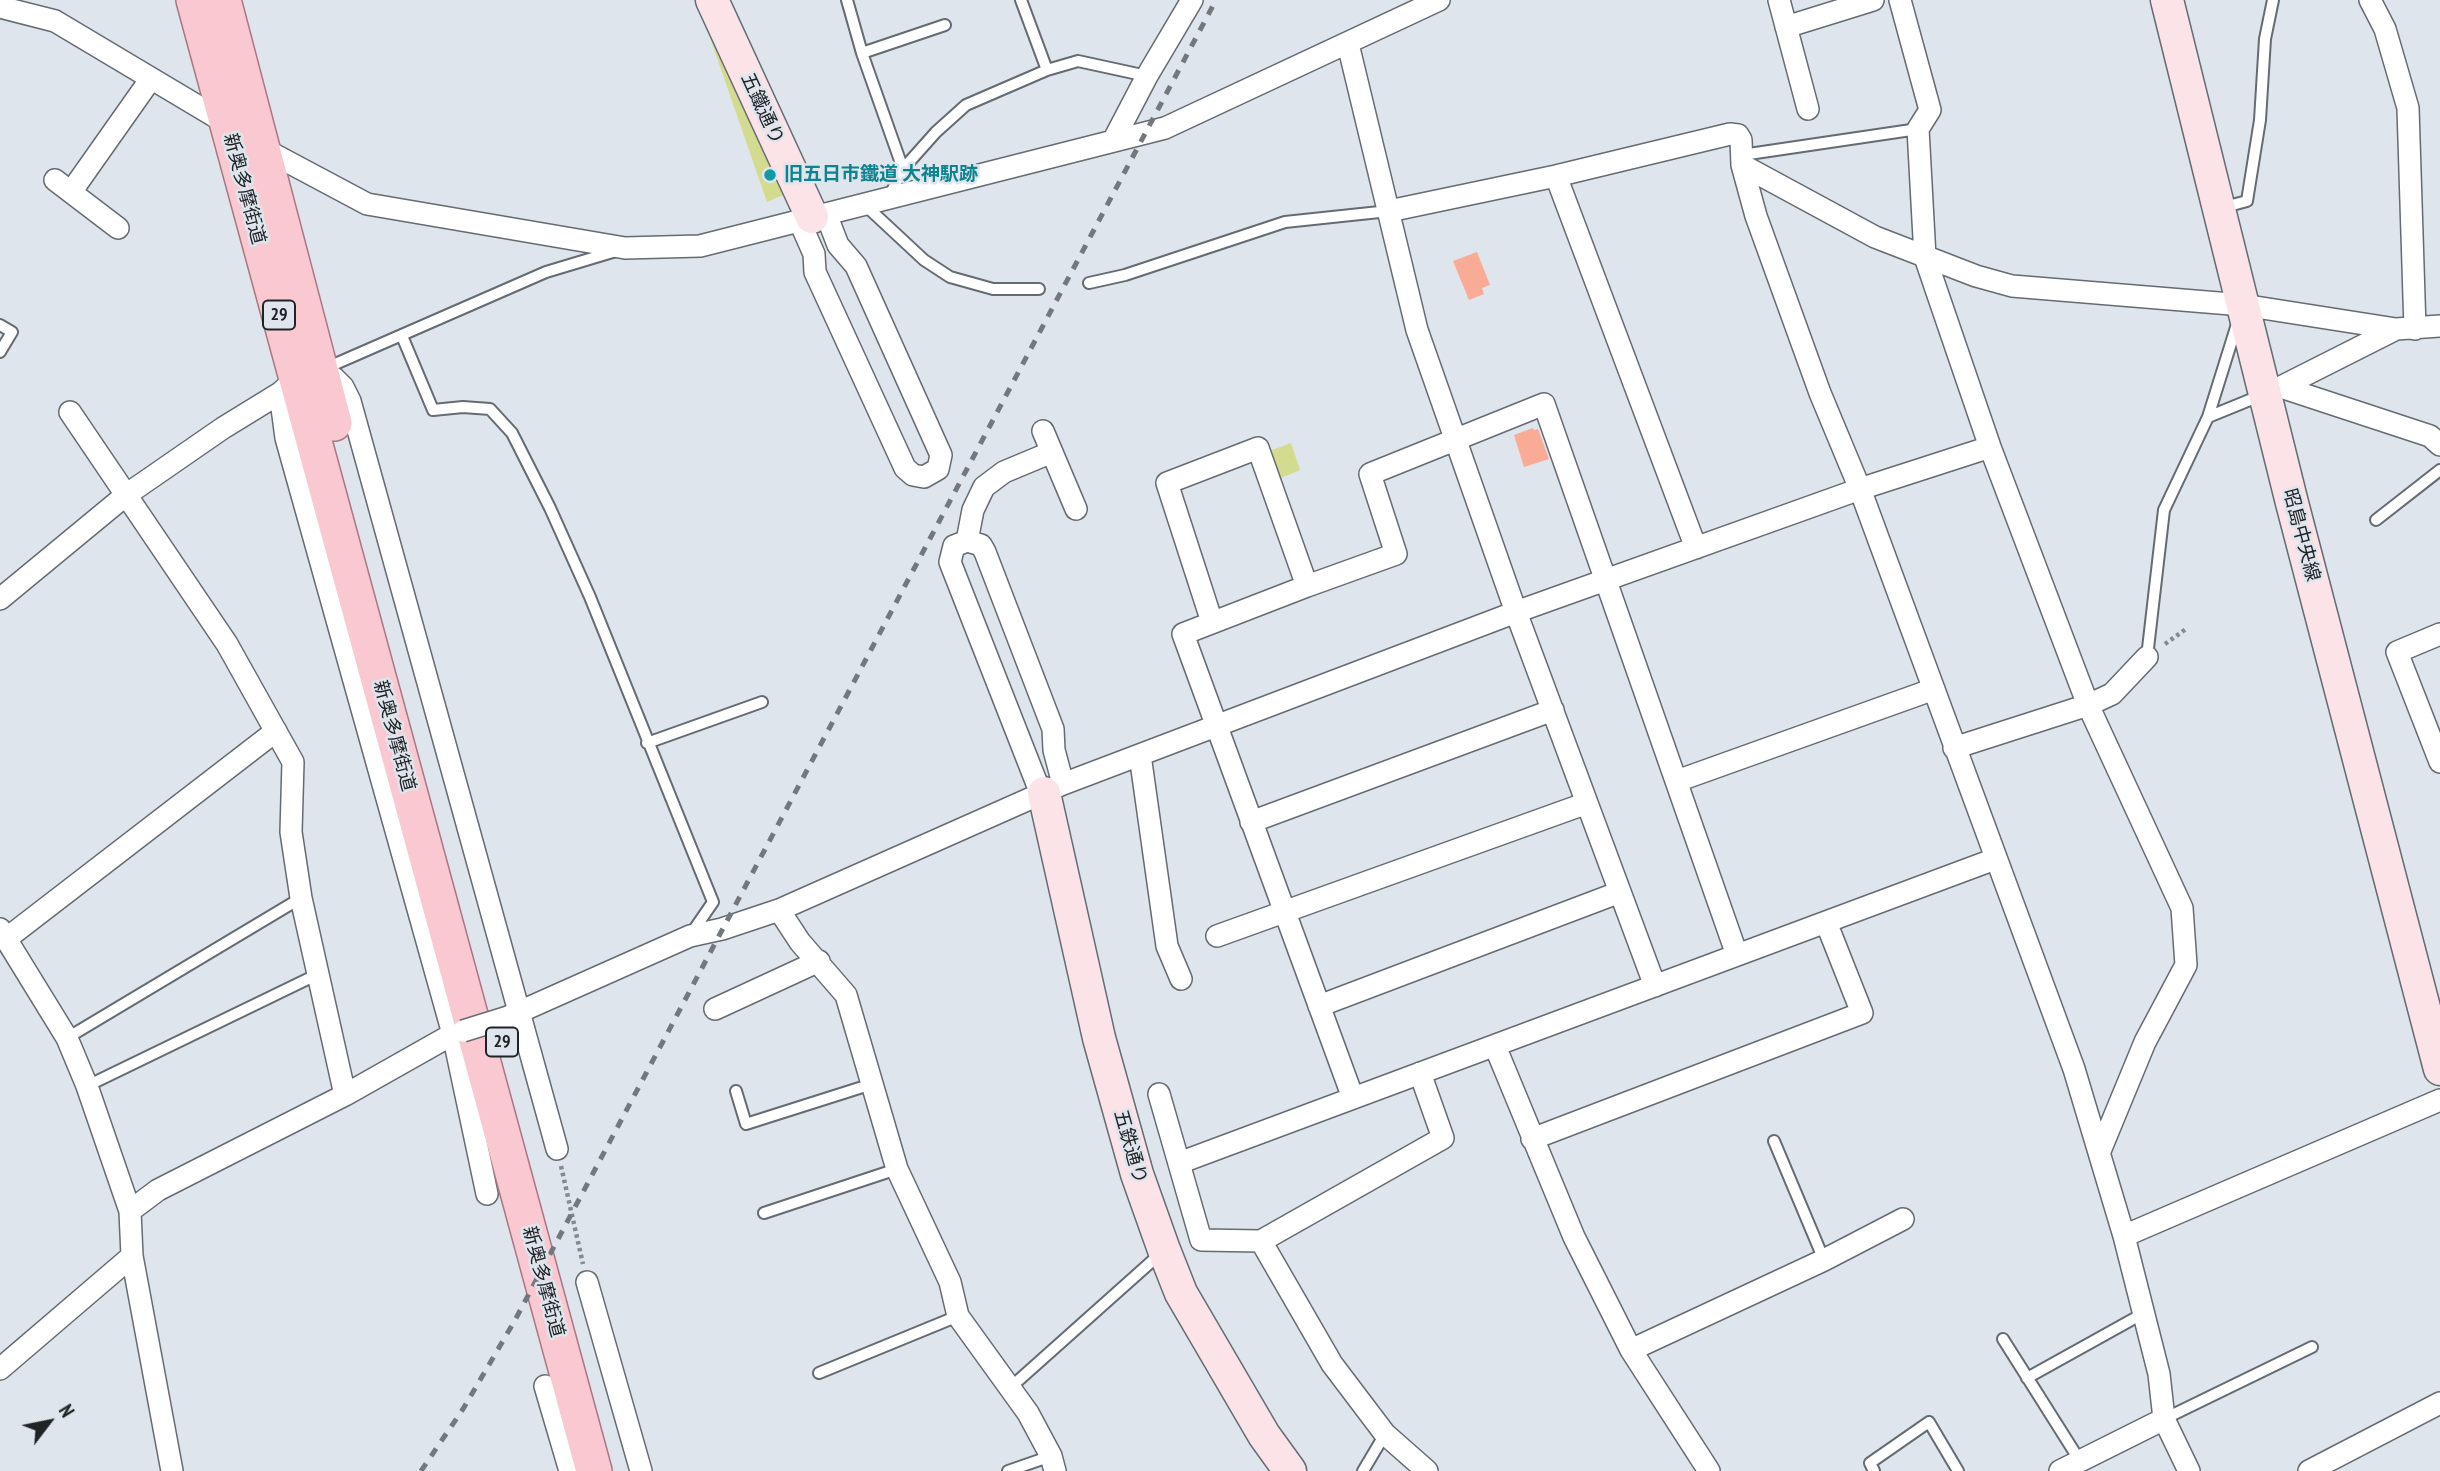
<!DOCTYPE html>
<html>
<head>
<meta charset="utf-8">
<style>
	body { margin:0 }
	#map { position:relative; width:2440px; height:1471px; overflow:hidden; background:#dee5ec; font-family:"PT Sans Narrow",sans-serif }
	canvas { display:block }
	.north { position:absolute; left:14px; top:1387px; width:70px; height:70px; -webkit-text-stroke:5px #dee5ec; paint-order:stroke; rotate:58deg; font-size:19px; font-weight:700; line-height:28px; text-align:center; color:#202326 }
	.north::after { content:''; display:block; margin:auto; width:24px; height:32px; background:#202326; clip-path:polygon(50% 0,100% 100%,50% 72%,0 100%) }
</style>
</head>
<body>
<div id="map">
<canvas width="2440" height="1471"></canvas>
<div class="north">N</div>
</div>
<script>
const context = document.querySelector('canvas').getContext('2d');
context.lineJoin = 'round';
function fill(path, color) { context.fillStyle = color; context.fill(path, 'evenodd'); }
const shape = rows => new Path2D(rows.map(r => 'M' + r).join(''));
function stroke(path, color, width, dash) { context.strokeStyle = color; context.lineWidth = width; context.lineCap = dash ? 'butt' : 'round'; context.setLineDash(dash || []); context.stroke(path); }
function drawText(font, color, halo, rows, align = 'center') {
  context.font = font + ' "PT Sans Narrow","Noto Sans JP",sans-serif'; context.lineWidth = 5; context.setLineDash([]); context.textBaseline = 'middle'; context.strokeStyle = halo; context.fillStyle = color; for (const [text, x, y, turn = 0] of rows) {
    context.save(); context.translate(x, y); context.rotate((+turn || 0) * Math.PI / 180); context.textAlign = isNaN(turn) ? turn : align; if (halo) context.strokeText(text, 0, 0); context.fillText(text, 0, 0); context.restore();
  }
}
fill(shape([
	[697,0,790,192,767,202],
	[1291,443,1300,470,1276,480,1267,452]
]), '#d3db8e');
fill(shape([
	[1477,252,1490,285,1482,288,1484,294,1469,300,1453,261],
	[1533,428,1534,430,1538,429,1549,459,1524,467,1514,435]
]), '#faab96');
const lane = shape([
	[847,0,862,53,903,169,889,197],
	[1021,0,1047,70],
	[862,53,945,25],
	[1742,155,1918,129],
	[903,169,936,132,966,105,1047,70,1078,61,1147,76],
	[866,206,924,260,950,277,993,289,1039,289],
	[2221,208,2247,201,2260,120,2265,39,2273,0],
	[1089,283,1125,275,1285,222,1389,211],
	[0,325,12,332,0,352],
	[402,336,433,410,463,407,490,409,512,433,550,508,590,597,713,902,691,934],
	[326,368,546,272,616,251],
	[2208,417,2238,321],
	[2376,520,2440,470],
	[2147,657,2164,510,2208,417,2262,395],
	[647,743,762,702],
	[67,1038,301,898],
	[87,1086,316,975],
	[736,1091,746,1124,872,1084],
	[1774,1141,1824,1260],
	[764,1213,897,1169],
	[2003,1339,2080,1461],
	[819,1373,958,1316],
	[2027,1378,2144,1313],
	[1011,1387,1160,1254],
	[2164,1419,2312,1347],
	[1008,1471,1051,1456],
	[1363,1471,1385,1434],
	[1874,1471,1870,1463,1929,1422,1958,1471]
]);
const street = shape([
	[1779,0,1808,109],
	[1900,0,1930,110,1918,129,1925,257,1990,447,2088,705,2182,908,2186,965,2145,1042,2100,1151],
	[2370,0,2385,29,2408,108,2415,329],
	[0,7,55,21,231,126],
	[1786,27,1873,0],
	[1348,44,1417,330,1516,612,1655,986],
	[1113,141,1147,76,1192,0],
	[260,147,367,204,625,248,700,246,1165,128,1439,0],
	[1742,165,1875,237,1976,276,2012,286,2243,305,2396,329,2440,326],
	[1556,176,1696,548],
	[55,180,118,228],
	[71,192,150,80],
	[1389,211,1556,176,1730,134,1738,135,1741,140,1742,165,1756,216,1820,393,1860,489,2074,1069,2124,1236,2159,1374,2164,1419,2189,1471],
	[799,220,814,254,815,272,905,468,913,475,924,477,938,469,941,455,856,266,838,245,826,214],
	[322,371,334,378,343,387,350,401,557,1149],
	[2281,387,2430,436,2440,445],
	[2281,387,2396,329],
	[280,393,286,438,453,1034,487,1194],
	[70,412,227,644,293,762,291,832,301,898,345,1095],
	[1043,431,1076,509],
	[967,541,973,510,984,487,1004,472,1052,452],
	[0,599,126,495,223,428,280,393,288,386],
	[1212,622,1167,483,1258,448,1307,586],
	[2440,634,2397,652,2440,762],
	[1954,748,2088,705,2112,694,2147,657],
	[1140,755,1167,946,1181,979],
	[1677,781,1934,689],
	[1041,794,950,562,954,546,967,541,981,545,985,552,1053,729,1054,750,1063,784],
	[1251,822,1553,710],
	[779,910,800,942,846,995,897,1169,950,1282,958,1316,1028,1413,1051,1456,1055,1471],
	[0,929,67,1038,87,1086,130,1211,132,1256,172,1471],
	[1217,936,1587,803],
	[6,939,276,731],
	[1319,1006,1620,892],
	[715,1009,819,961],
	[508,1017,690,936,722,929,779,910,1063,784,1516,612,1860,489,1990,447],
	[1495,1046,1574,1237,1631,1350,1709,1471],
	[1159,1094,1201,1240,1261,1241,1332,1364,1385,1434,1427,1471],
	[1353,1098,1183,634,1307,586,1396,554,1370,474,1544,404,1737,955],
	[1532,1139,1862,1013,1826,922],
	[1179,1163,1995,859],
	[130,1211,158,1190,345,1095,453,1034,463,1031],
	[2124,1236,2440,1100],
	[1261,1241,1443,1138,1420,1073],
	[587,1282,641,1471],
	[1631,1350,1824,1260,1903,1219],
	[0,1369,132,1256],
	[545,1386,570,1471],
	[2060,1471,2164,1419],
	[2309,1471,2440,1403]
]);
const secondary = shape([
	[712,0,812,217],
	[2167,0,2292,503,2440,1069],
	[1044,793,1099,1038,1137,1174,1164,1250,1181,1293,1264,1435,1290,1471]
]);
const primary = shape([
	[194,0,594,1471],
	[223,0,334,423]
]);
stroke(lane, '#656b72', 14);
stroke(street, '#656b72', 24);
stroke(secondary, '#656b72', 35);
stroke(primary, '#aa7682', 38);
stroke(shape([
	[2165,644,2186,629],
	[561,1166,583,1264]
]), '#858a8f', 4.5, [3.5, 3.5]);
stroke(lane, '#fff', 10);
stroke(street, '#fff', 21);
stroke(secondary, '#fce3e8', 32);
stroke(primary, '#f9c8d1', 35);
stroke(shape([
	[421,1471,463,1409,514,1322,1216,0]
]), '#73787d', 5, [9, 9]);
const streetBridge = shape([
	[463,1031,508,1017]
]);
stroke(streetBridge, '#656b72', 24, []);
stroke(streetBridge, '#fff', 21);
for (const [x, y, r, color] of [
	[770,175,7,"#0f9aa8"]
]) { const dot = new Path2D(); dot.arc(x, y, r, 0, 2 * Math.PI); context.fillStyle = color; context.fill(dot); stroke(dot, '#dee5ec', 2.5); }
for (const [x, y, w] of [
	[279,315,32],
	[502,1042,32]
]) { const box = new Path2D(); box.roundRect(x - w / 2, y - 14.5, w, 29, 5); context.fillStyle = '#dee5ec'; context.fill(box); stroke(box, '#202326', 2); }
drawText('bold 18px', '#202326', null, [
	["29",279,315],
	["29",502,1042]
]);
drawText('19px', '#202326', '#dee5ec', [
	["五鐵通り",762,109,65],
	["新奥多摩街道",244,189,75],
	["昭島中央線",2301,535,75],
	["新奥多摩街道",394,736,75],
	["五鉄通り",1130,1147,74],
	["新奥多摩街道",543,1282,75]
]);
drawText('bold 19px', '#0d838f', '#dee5ec', [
	["旧五日市鐵道 大神駅跡",784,175]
], 'left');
</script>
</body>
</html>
